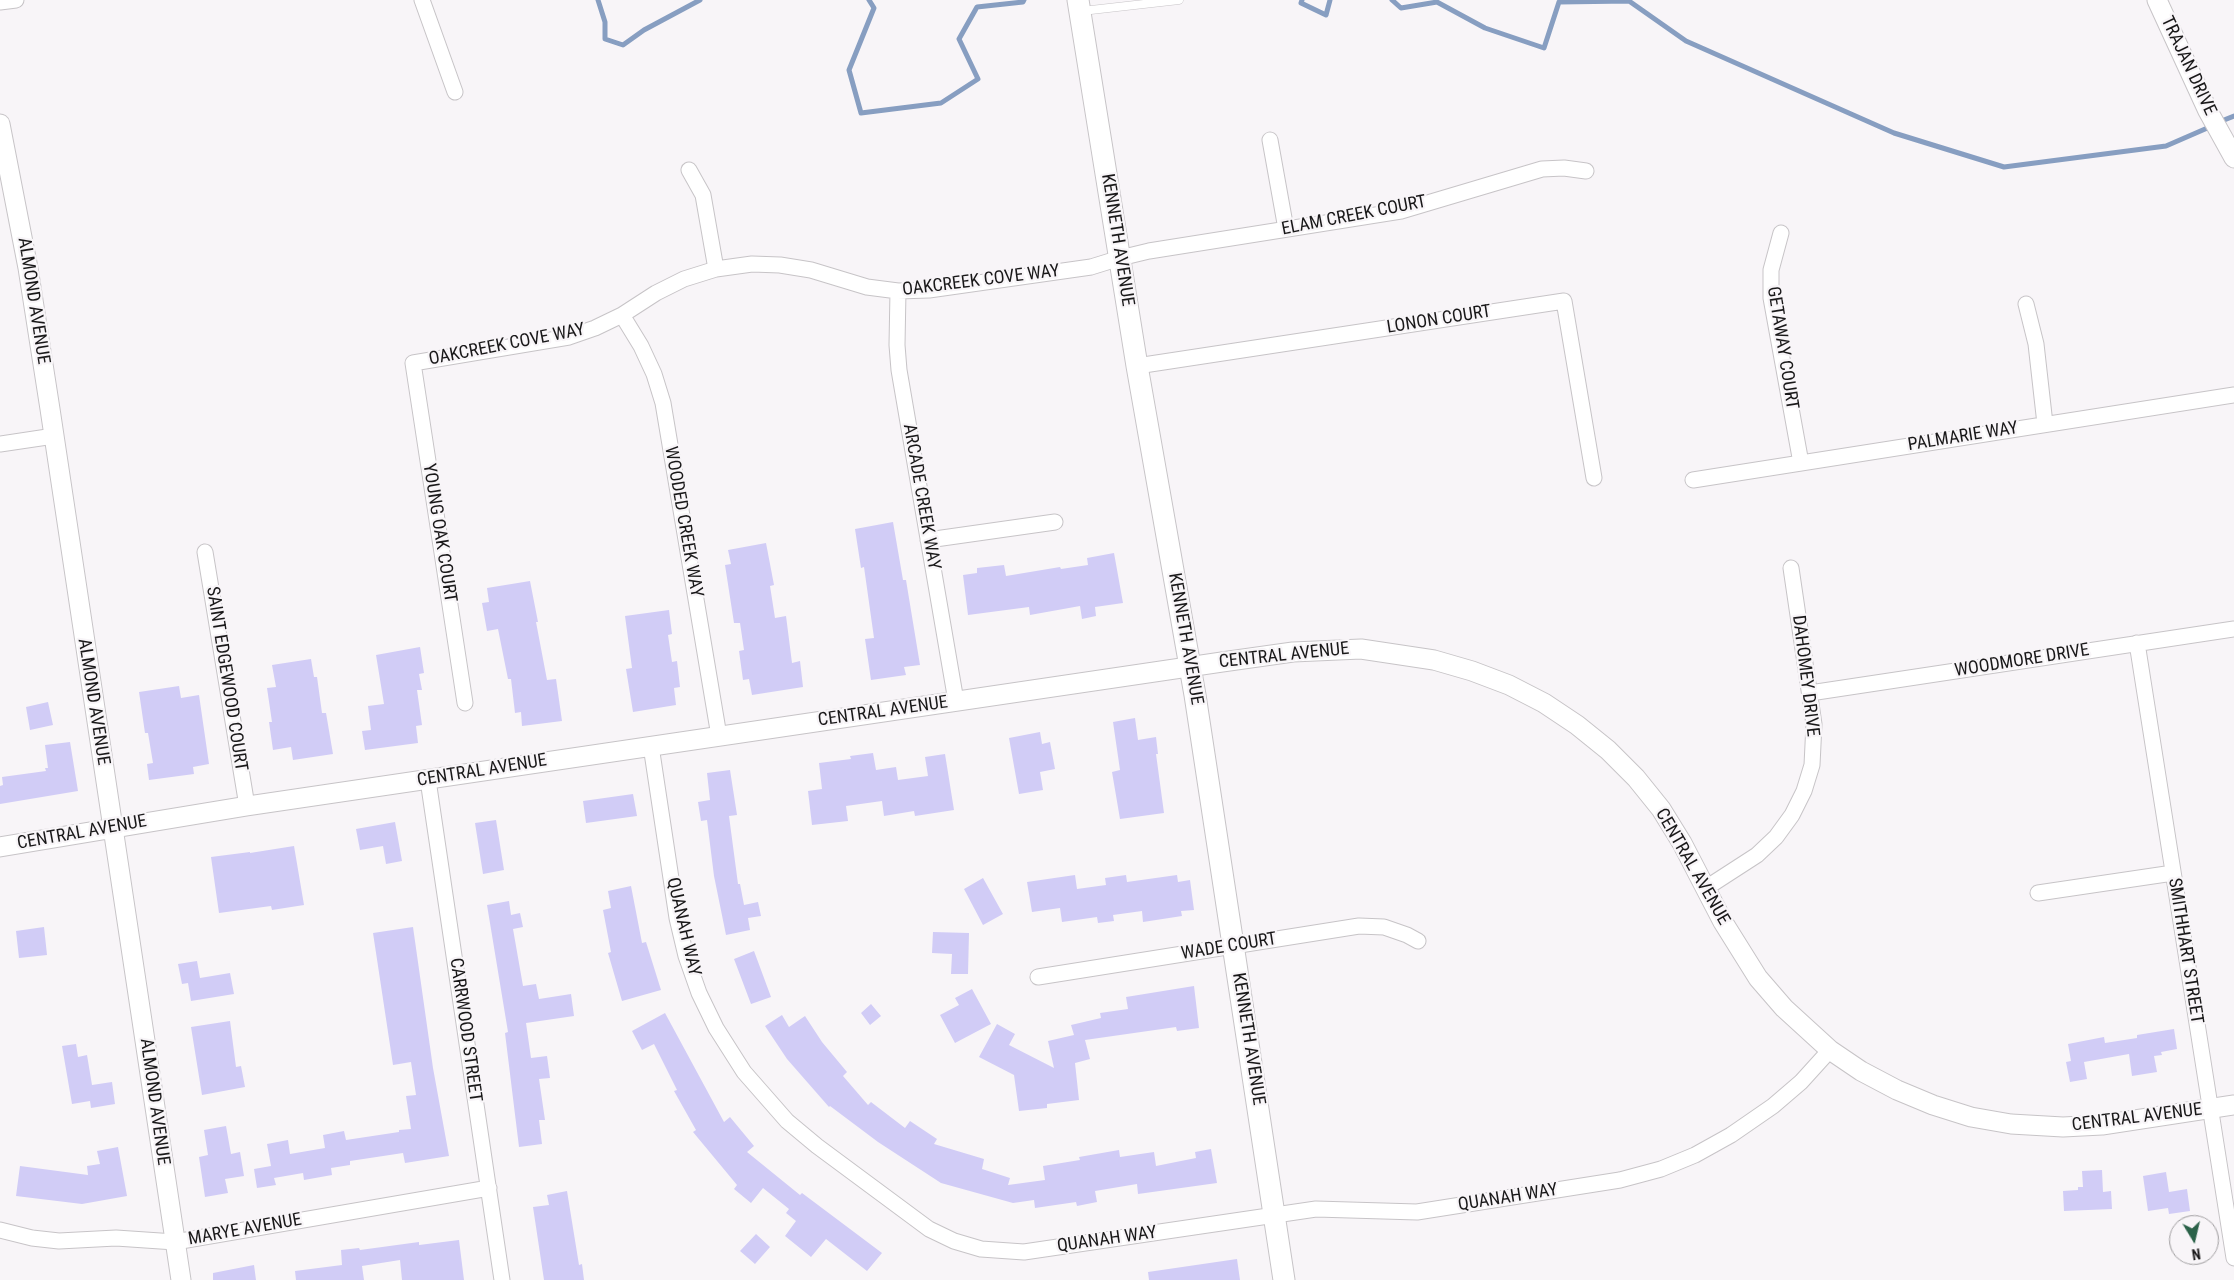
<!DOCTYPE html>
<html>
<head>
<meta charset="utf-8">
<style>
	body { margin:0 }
	#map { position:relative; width:2234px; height:1280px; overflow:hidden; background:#f8f5f8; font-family:"Roboto Condensed",sans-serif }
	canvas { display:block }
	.north { position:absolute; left:2169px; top:1215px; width:50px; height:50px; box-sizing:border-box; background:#f8f5f8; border:1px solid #9f9d9f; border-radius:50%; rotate:171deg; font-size:14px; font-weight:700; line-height:20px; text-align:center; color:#191819 }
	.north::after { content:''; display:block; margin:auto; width:18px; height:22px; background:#2b6249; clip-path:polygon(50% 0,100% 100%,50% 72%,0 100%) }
</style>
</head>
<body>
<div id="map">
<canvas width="2234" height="1280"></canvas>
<div class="north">N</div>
</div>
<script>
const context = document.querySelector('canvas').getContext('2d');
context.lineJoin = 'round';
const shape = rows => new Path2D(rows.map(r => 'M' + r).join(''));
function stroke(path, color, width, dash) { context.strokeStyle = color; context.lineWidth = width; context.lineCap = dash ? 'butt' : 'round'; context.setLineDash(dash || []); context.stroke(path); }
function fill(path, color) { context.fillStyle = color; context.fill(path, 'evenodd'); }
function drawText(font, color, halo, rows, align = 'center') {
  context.font = font + ' "Roboto Condensed",sans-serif'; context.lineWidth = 4.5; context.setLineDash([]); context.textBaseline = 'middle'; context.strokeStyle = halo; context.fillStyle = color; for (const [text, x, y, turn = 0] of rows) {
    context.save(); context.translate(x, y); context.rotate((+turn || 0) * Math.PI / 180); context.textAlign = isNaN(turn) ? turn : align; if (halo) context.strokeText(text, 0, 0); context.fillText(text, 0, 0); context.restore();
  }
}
stroke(shape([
	[598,0,605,22,605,39,623,45,644,30,700,0],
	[869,0,874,8,849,70,861,113,941,103,978,79,959,39,977,7,1023,2,1024,0],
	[1302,0,1301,3,1326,15,1330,0],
	[1392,0,1401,8,1437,2,1485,28,1544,48,1559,2,1629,1,1686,41,1894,133,2004,167,2166,146,2212,126],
	[2219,122,2234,116]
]), '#879ec1', 5);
fill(shape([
	[893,522,903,580,906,580,920,665,904,667,906,675,871,680,865,639,874,638,864,567,861,568,855,529],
	[766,543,774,585,770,586,775,618,786,616,792,663,800,661,803,687,752,695,749,679,743,680,739,651,744,650,740,623,734,623,725,565,731,564,728,550],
	[1114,553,1123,603,1095,607,1096,616,1082,619,1080,606,1030,615,1029,607,968,615,963,575,977,573,977,568,1004,565,1006,576,1060,567,1061,569,1088,565,1087,558],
	[530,581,538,622,536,622,547,680,556,679,562,721,522,726,521,712,515,713,511,679,508,679,498,629,487,631,482,603,489,602,487,588],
	[669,610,672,634,668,635,672,662,677,661,680,687,674,688,676,705,633,712,626,669,632,668,625,616],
	[420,647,424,673,419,674,422,690,417,690,422,725,416,726,418,743,365,750,362,731,371,730,368,706,384,704,376,655],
	[311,659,314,677,317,677,322,713,326,713,333,754,293,760,291,747,273,750,269,722,272,722,267,688,276,687,272,665],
	[179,686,181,698,199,695,209,764,193,767,194,774,149,780,147,764,153,763,148,733,145,733,139,692],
	[48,702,53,725,30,730,26,707],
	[1135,718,1138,740,1156,737,1158,754,1156,754,1164,813,1120,819,1112,772,1120,770,1113,722],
	[1040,732,1042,744,1050,742,1055,769,1040,772,1043,790,1019,794,1009,738],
	[70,742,78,791,0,804,0,786,3,785,2,777,46,771,45,768,48,768,45,745],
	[873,753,876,770,896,767,898,780,928,776,925,757,945,754,954,810,915,816,914,811,884,816,882,801,846,806,848,821,812,825,808,791,822,789,819,763,851,759,850,756],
	[730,770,737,815,729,816,738,884,740,884,744,905,758,902,761,916,748,918,750,930,726,935,714,876,707,820,701,821,698,802,710,800,707,773],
	[633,794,637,816,586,823,583,801],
	[496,820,504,870,483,874,475,823],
	[395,822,402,861,386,864,383,846,360,850,356,829],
	[294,846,304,905,272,910,271,906,219,913,211,857,250,852,250,853],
	[1075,875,1077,889,1106,885,1105,878,1126,875,1127,882,1177,875,1178,882,1190,880,1194,910,1181,911,1182,916,1143,922,1142,911,1113,915,1114,921,1098,923,1097,917,1062,922,1060,908,1032,912,1027,882],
	[983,878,1003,914,983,925,964,889],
	[631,886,642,943,646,942,661,990,622,1001,608,953,611,952,603,910,611,908,608,891],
	[509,901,511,915,520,913,523,927,513,929,523,986,536,984,539,999,571,994,574,1016,526,1023,531,1058,547,1056,550,1078,539,1079,545,1120,539,1120,542,1144,519,1147,505,1033,508,1032,487,905],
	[44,927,47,955,19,958,16,931],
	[413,927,433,1068,449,1156,405,1163,403,1153,350,1161,350,1165,331,1168,332,1175,304,1180,303,1173,274,1178,276,1185,257,1188,254,1169,271,1166,267,1144,288,1140,290,1154,325,1148,323,1135,344,1131,346,1140,399,1132,399,1130,411,1129,406,1096,416,1095,411,1062,393,1065,373,933],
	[933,932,969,933,968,974,951,974,952,954,932,953],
	[754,951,771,997,751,1004,734,959],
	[197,961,200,978,230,973,234,994,191,1001,188,983,182,984,178,964],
	[1194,986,1199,1028,1177,1031,1176,1027,1085,1040,1090,1059,1075,1063,1079,1100,1047,1104,1047,1108,1019,1111,1014,1075,979,1057,997,1024,1015,1034,1009,1045,1054,1068,1048,1041,1074,1035,1071,1025,1101,1018,1100,1013,1128,1009,1126,997],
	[972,989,991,1024,955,1043,940,1015,959,1005,955,998],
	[871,1004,881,1016,870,1025,861,1013],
	[665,1013,724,1122,730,1117,754,1146,747,1152,800,1195,802,1193,882,1253,867,1271,826,1239,811,1257,785,1236,796,1221,786,1213,789,1209,763,1188,751,1203,734,1189,737,1185,693,1132,696,1130,674,1091,677,1090,654,1044,642,1050,632,1031],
	[782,1015,789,1027,805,1016,822,1042,847,1072,843,1076,868,1105,871,1102,905,1128,910,1121,937,1139,934,1144,984,1159,982,1169,1010,1178,1008,1185,1045,1180,1043,1166,1080,1160,1079,1157,1119,1150,1120,1157,1154,1152,1156,1166,1196,1158,1195,1152,1211,1149,1217,1183,1138,1194,1137,1184,1095,1191,1097,1202,1077,1206,1076,1202,1035,1208,1034,1200,1013,1203,941,1183,878,1142,830,1106,829,1107,787,1059,765,1026],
	[230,1021,236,1067,241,1066,245,1087,202,1095,191,1027],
	[2174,1029,2177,1049,2161,1052,2162,1055,2154,1056,2157,1072,2132,1076,2129,1054,2084,1062,2087,1079,2070,1082,2066,1062,2071,1061,2068,1044,2104,1037,2105,1043,2137,1038,2137,1035],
	[76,1044,78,1057,87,1055,92,1085,112,1082,115,1104,91,1108,90,1101,72,1104,62,1046],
	[226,1126,231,1154,240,1152,244,1176,225,1179,228,1193,205,1197,199,1157,208,1155,204,1130],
	[118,1147,127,1196,82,1204,16,1196,20,1166,88,1175,87,1166,100,1164,97,1151],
	[2102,1170,2103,1192,2111,1191,2112,1209,2064,1211,2063,1191,2078,1190,2078,1187,2083,1187,2082,1171],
	[2166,1172,2169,1192,2187,1189,2190,1211,2169,1214,2168,1208,2148,1211,2143,1176],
	[567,1191,579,1265,582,1264,584,1280,544,1280,533,1207,549,1205,547,1195],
	[756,1234,770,1247,755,1264,740,1251],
	[459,1240,464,1280,402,1280,400,1260,362,1266,364,1280,296,1280,295,1271,342,1265,341,1250,359,1248,360,1250,419,1242,419,1245],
	[1237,1259,1240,1280,1149,1280,1148,1272],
	[254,1265,256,1280,213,1280,213,1273]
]), '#d1ccf6');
const service = shape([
	[1082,11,1179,0]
]);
const minor = shape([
	[422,0,455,92],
	[0,2,16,0],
	[1270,140,1286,229],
	[689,170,703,195,716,269],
	[1781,233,1771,270,1771,298,1801,463],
	[898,291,897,345,899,370,956,701],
	[2026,304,2036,344,2045,424],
	[622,315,641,346,654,374,663,403,719,736],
	[1137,366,1564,301,1594,478],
	[0,444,54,436],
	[1693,480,2234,395],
	[928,540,1055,522],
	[205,552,247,806],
	[2137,643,2234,1258],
	[1810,693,2234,629],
	[465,703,413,363,569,337,595,328,622,315,656,293,684,279,716,269,752,264,780,265,811,270,867,287,898,291,929,290,1091,267,1120,258,1149,251,1401,211,1542,169,1564,168,1586,171],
	[651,746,677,918,686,956,699,993,716,1028,744,1072,787,1121,817,1146,929,1229,954,1241,981,1249,1024,1252,1316,1209,1417,1212,1620,1180,1661,1169,1695,1155,1731,1135,1773,1106,1801,1082,1830,1050],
	[428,780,502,1280],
	[1706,888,1757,855,1776,837,1792,815,1804,791,1812,765,1814,724,1791,568],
	[2038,893,2173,873],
	[1038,977,1359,926,1384,927,1407,935,1418,941],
	[0,1230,32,1238,59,1241,116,1238,175,1242,489,1188]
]);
const tertiary = shape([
	[2157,0,2208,111,2234,158],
	[0,124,28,268,50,409,181,1280],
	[0,847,247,806,1222,662,1293,652,1361,649,1434,660,1472,671,1509,685,1544,703,1577,725,1608,750,1636,778,1661,809,1682,843,1723,922,1758,978,1784,1008,1830,1050,1861,1071,1897,1090,1933,1105,1971,1117,2011,1124,2063,1127,2102,1125,2234,1105]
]);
const secondary = shape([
	[1078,0,1137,366,1195,695,1284,1280]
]);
stroke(service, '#c7c4c7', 9);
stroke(minor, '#c7c4c7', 17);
stroke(tertiary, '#c7c4c7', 21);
stroke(secondary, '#c7c4c7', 23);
stroke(service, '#fff', 8);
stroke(minor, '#fff', 15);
stroke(tertiary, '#fff', 19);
stroke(secondary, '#fff', 21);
drawText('18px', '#191819', '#f8f5f8', [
	["TRAJAN DRIVE",2188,66,65],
	["ELAM CREEK COURT",1354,216,-11],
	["KENNETH AVENUE",1117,240,81],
	["OAKCREEK COVE WAY",981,281,-7],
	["ALMOND AVENUE",33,301,81],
	["LONON COURT",1439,320,-9],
	["OAKCREEK COVE WAY",507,345,-11],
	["GETAWAY COURT",1782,348,81],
	["PALMARIE WAY",1963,437,-9],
	["ARCADE CREEK WAY",921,497,80],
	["WOODED CREEK WAY",683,522,80],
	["YOUNG OAK COURT",439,533,81],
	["KENNETH AVENUE",1185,639,80],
	["CENTRAL AVENUE",1284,656,-6],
	["WOODMORE DRIVE",2022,661,-9],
	["DAHOMEY DRIVE",1805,676,83],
	["SAINT EDGEWOOD COURT",226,679,81],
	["ALMOND AVENUE",93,702,81],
	["CENTRAL AVENUE",883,712,-8],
	["CENTRAL AVENUE",482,771,-9],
	["CENTRAL AVENUE",82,833,-10],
	["CENTRAL AVENUE",1692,867,60],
	["QUANAH WAY",683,927,77],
	["WADE COURT",1229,947,-9],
	["SMITHHART STREET",2185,951,81],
	["CARRWOOD STREET",465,1030,82],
	["KENNETH AVENUE",1248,1039,81],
	["ALMOND AVENUE",154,1102,82],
	["CENTRAL AVENUE",2137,1118,-7],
	["QUANAH WAY",1508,1198,-9],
	["MARYE AVENUE",245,1230,-10],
	["QUANAH WAY",1107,1240,-8]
]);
</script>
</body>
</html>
